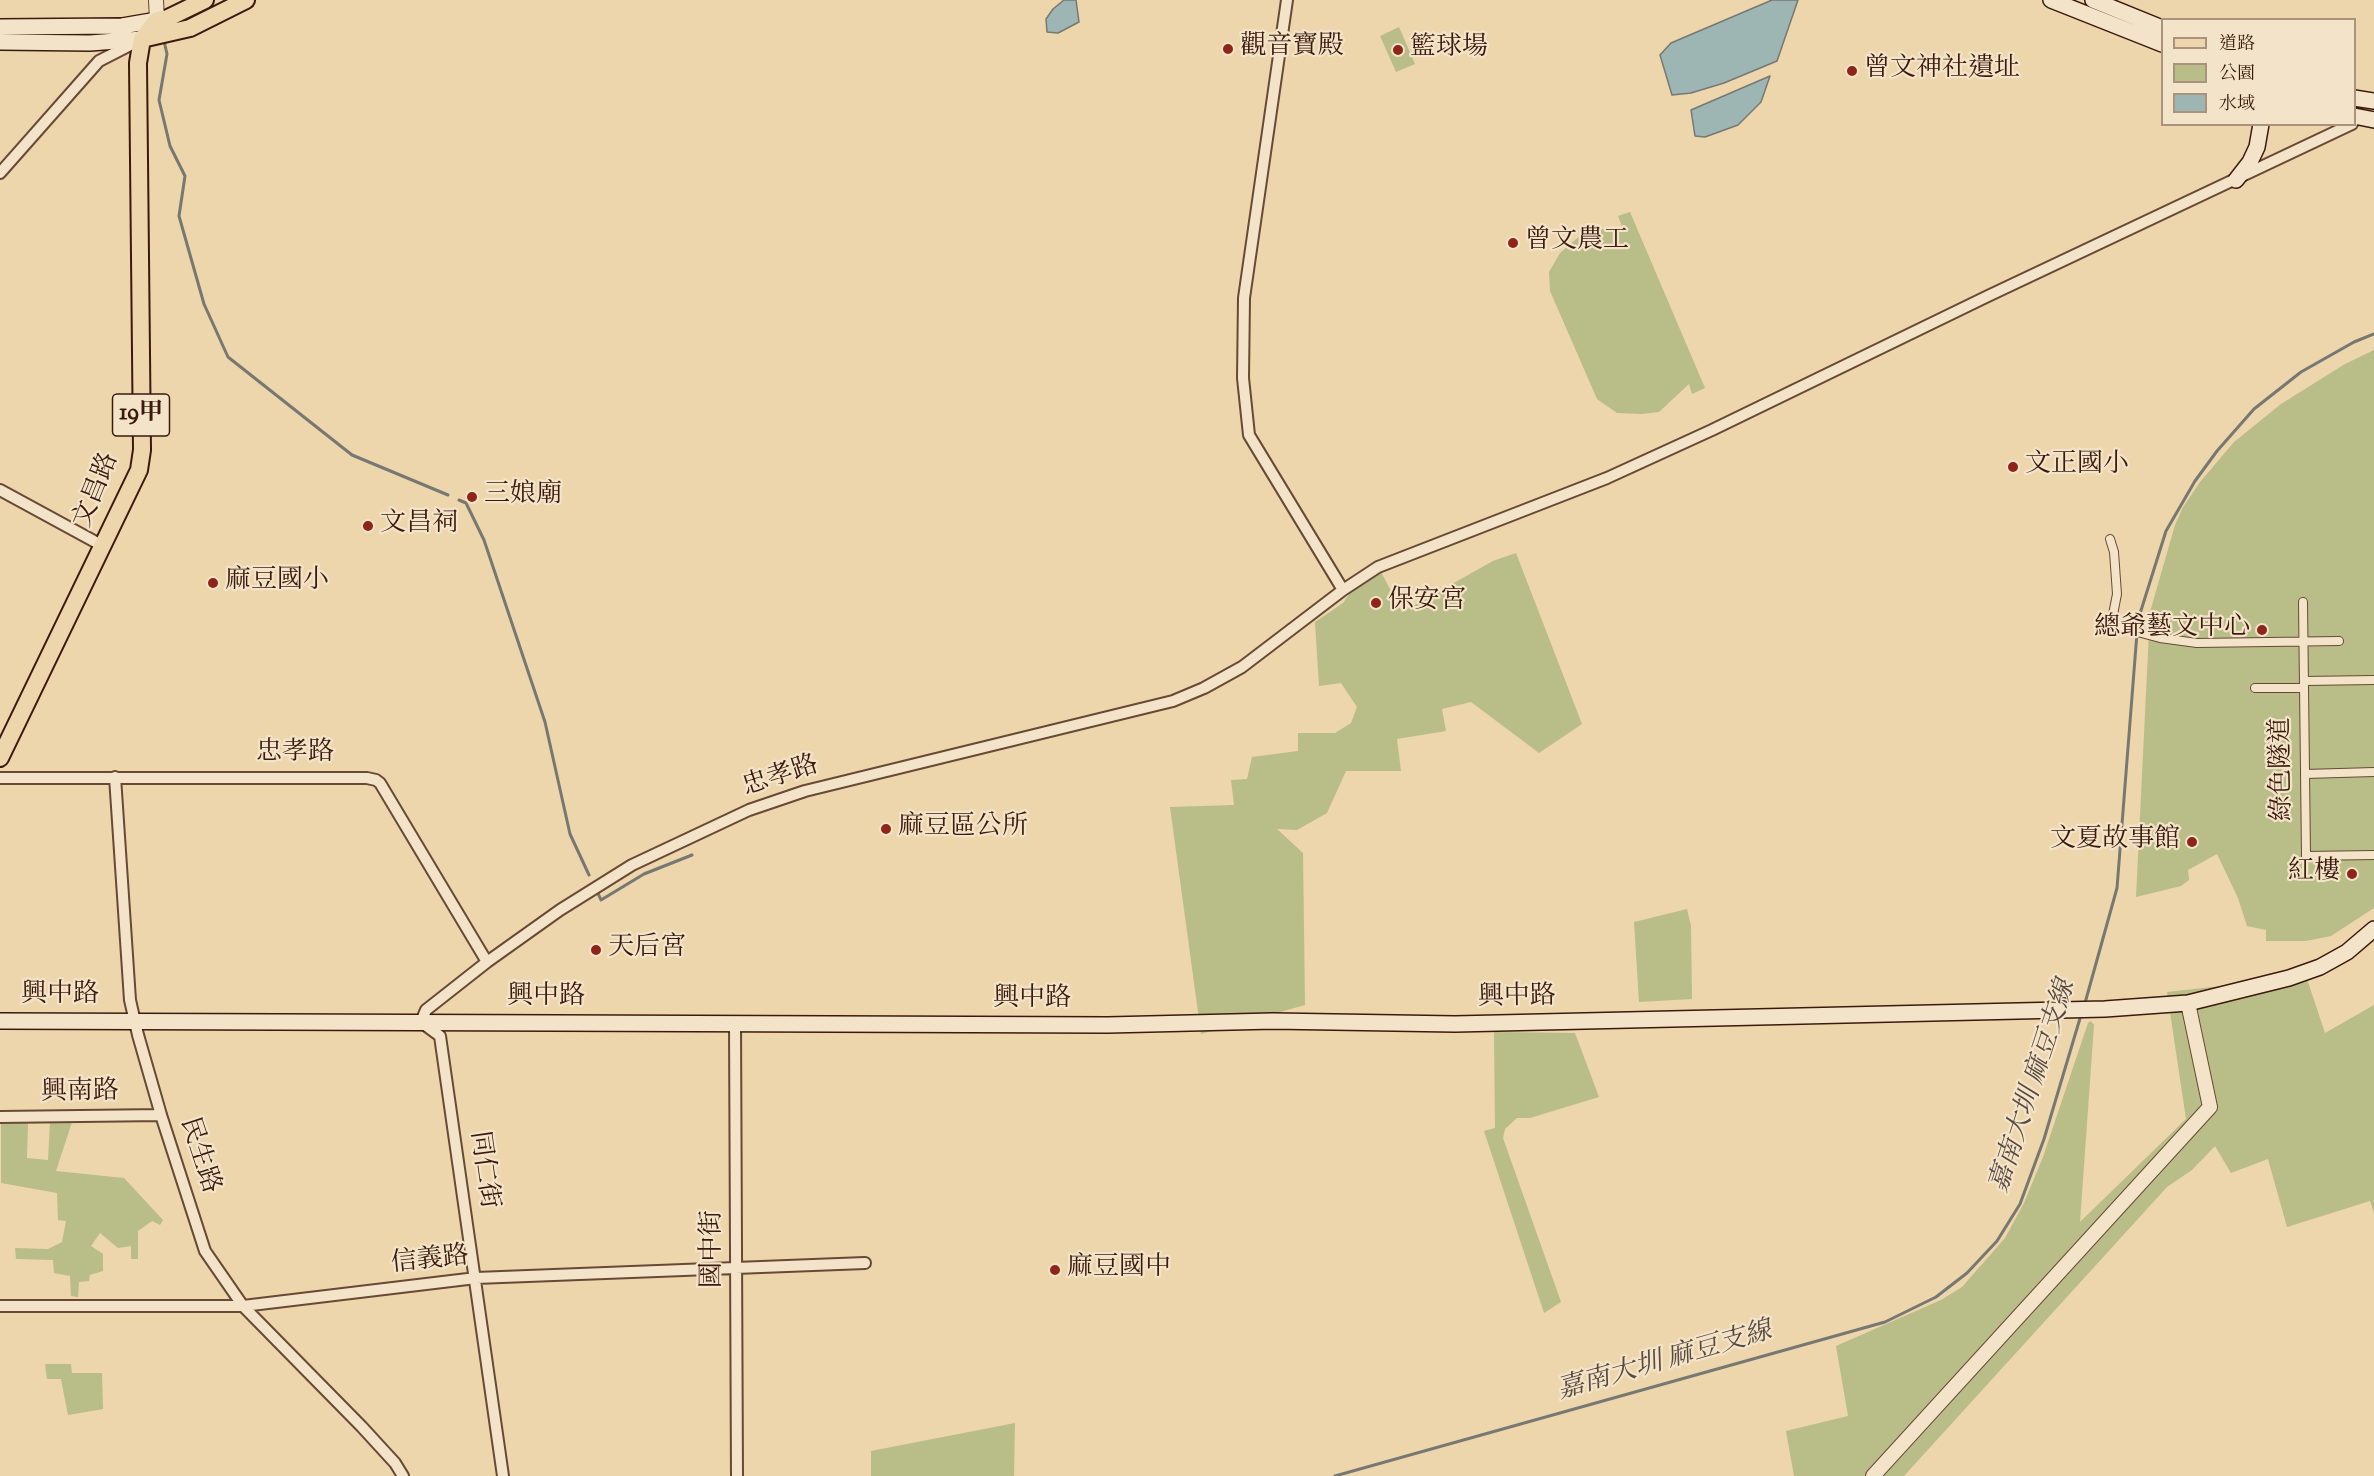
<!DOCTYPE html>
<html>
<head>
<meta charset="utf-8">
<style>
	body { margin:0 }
	#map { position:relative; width:2374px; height:1476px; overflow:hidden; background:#edd5ac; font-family:"Sorts Mill Goudy","Noto Serif TC",serif }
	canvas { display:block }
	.legend { position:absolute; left:2161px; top:18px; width:195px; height:108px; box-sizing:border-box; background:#f3e4c9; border:2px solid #a9937e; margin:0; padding:8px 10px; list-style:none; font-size:18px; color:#3b1a0d }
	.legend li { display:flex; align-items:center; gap:12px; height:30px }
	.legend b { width:30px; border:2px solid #a9937e }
</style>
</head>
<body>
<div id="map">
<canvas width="2374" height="1476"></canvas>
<ul class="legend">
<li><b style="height:8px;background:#edd5ac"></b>道路</li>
<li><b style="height:16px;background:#b9bd88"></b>公園</li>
<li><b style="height:16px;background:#9db6b4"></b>水域</li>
</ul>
</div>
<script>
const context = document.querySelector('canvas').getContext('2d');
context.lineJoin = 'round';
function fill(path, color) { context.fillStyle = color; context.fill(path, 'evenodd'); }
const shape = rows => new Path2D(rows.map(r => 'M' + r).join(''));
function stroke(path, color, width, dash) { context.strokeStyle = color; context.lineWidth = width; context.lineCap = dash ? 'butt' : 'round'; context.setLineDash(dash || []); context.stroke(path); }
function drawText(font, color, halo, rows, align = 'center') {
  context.font = font + ' "Sorts Mill Goudy","Noto Serif TC",serif'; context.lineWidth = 4.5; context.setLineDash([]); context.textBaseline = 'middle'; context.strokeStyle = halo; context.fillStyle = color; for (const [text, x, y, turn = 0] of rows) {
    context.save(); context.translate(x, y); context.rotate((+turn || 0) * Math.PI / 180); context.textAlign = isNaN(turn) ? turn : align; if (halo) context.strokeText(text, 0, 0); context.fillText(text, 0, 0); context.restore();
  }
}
fill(shape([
	[1399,27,1415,64,1396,72,1380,36],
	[1630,212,1705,388,1692,394,1689,384,1659,412,1642,414,1617,413,1597,399,1550,291,1549,272,1560,253,1581,235,1602,229,1623,229,1618,216],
	[2374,350,2374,908,2331,936,2306,941,2266,941,2266,930,2247,926,2238,898,2217,854,2188,870,2189,880,2181,886,2136,897,2150,612,2175,525,2183,507,2200,482,2234,442,2281,404,2345,364],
	[1516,553,1582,724,1539,753,1471,702,1442,709,1446,731,1397,739,1401,771,1346,771,1327,813,1297,830,1277,829,1303,853,1305,1005,1201,1034,1170,807,1234,805,1231,780,1247,779,1252,757,1298,751,1298,733,1335,733,1351,723,1357,707,1341,683,1319,686,1315,622,1343,603,1350,593,1380,570,1402,612,1493,561],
	[1687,909,1691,926,1692,999,1639,1002,1634,922],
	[2303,967,2325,1033,2374,1005,2374,1213,2370,1201,2287,1227,2268,1159,2231,1173,2215,1146,2192,1170,2167,1187,1904,1476,1794,1476,1786,1431,1848,1416,1836,1346,1941,1300,1962,1287,2005,1238,2024,1203,2043,1157,2088,1023,2091,1021,2094,1025,2080,1222,2186,1119,2167,992,2256,982],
	[1494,1032,1575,1033,1599,1097,1530,1118,1517,1118,1505,1129,1503,1138,1561,1302,1544,1313,1484,1131,1495,1128],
	[50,1122,72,1122,56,1171,124,1178,163,1220,160,1225,152,1221,138,1231,138,1259,131,1259,131,1246,118,1248,100,1233,91,1246,103,1254,103,1271,90,1275,89,1281,79,1282,78,1297,71,1296,70,1276,54,1273,53,1260,16,1259,15,1248,48,1249,62,1242,66,1221,58,1220,57,1193,1,1183,1,1124,28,1123,27,1158,48,1160],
	[45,1364,71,1364,72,1373,102,1373,103,1409,68,1415,61,1379,47,1379],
	[1015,1423,1014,1476,871,1476,871,1451]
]), '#b9bd88');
const water = shape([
	[1064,0,1076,0,1079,22,1058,33,1047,32,1046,19,1053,9,1064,0],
	[1772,0,1798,0,1777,61,1724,83,1691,93,1672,95,1660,55,1671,43,1772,0],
	[1770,76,1761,102,1738,125,1705,137,1695,136,1691,110,1770,76]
]);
fill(water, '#9db6b4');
stroke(water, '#767871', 1.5);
stroke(shape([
	[164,41,167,54,159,100,170,146,185,176,179,216,204,304,228,357,352,455,448,495],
	[459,500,466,503,484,540,545,722,570,834,589,875],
	[597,891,601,900,644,874,692,855],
	[2085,1003,2117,888,2138,620,2166,531,2195,481,2217,451,2254,409,2301,372,2354,342,2374,334],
	[1335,1476,1885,1322,1936,1297,1967,1273,1997,1241,2020,1204,2044,1139,2081,1015]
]), '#767871', 3);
const pedestrian = shape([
	[2110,539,2114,552,2117,594,2111,625,2160,638,2197,643,2339,641],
	[2303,602,2306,856,2374,855],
	[2304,681,2374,680],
	[2255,688,2304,688],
	[2305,774,2374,772]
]);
const minor = shape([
	[1287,0,1244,298,1243,378,1249,435,1343,590],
	[0,173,99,61,136,42],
	[0,490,103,546],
	[115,777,130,1000,138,1035,161,1115,205,1251,243,1306,362,1427,395,1463,403,1476],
	[0,778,367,778,376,780,380,783,487,962],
	[735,1022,737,1476],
	[0,1117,161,1115],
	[0,1306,243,1306,476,1278,865,1263],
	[503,1476,440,1036,421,1022,426,1010,487,962,560,910,632,865,749,810,805,791,1173,701,1204,688,1242,667,1343,590,1378,567,1607,478,1712,430,1988,296,2352,124]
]);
const tertiary = shape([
	[156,0,157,20],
	[1873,1476,2210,1107,2188,1003]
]);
const secondary = shape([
	[2051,0,2162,44],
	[2093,0,2162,28],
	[0,27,122,26,157,20],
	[0,42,90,43,142,39],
	[2354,98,2374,101],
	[2354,116,2374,120],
	[2236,180,2250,162,2257,147,2261,124],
	[0,1021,1108,1025,1273,1021,1455,1024,2105,1009,2188,1003,2289,978,2320,967,2347,952,2374,929]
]);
const primary = shape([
	[142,39,190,28,246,0],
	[0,758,139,470,142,450,138,63,142,39,157,20,168,18,205,0]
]);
stroke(pedestrian, '#684935', 10);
stroke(minor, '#684935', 14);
stroke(tertiary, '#684935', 16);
stroke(secondary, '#3b1a0d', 18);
stroke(primary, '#3b1a0d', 20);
stroke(pedestrian, '#f3e4c9', 8);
stroke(minor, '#f3e4c9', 10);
stroke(tertiary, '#f3e4c9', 14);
stroke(secondary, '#f3e4c9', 15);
stroke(primary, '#edd5ac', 16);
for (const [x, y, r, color] of [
	[1228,49,6,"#8f2418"],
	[1398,50,6,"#8f2418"],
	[1852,71,6,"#8f2418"],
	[1513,243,6,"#8f2418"],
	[2013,467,6,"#8f2418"],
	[472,497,6,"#8f2418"],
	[368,526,6,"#8f2418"],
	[213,583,6,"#8f2418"],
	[1376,603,6,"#8f2418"],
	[2262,630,6,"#8f2418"],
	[886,829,6,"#8f2418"],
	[2192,842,6,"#8f2418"],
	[2352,874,6,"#8f2418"],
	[596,950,6,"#8f2418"],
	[1055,1270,6,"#8f2418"]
]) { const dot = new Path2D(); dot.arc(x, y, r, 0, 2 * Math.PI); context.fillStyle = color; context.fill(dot); stroke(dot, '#f3e4c9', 2); }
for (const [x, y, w] of [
	[141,415,57]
]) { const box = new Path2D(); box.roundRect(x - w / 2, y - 21, w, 42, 4.5); context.fillStyle = '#f3e4c9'; context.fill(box); stroke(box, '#3b1a0d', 1.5); }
drawText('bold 24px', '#3b1a0d', null, [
	["19甲",141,415]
]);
drawText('26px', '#3b1a0d', '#f3e4c9', [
	["觀音寶殿",1240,49],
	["籃球場",1410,50],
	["曾文神社遺址",1864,71],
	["曾文農工",1525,243],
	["文正國小",2025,467],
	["三娘廟",484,497],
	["文昌祠",380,526],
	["麻豆國小",225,583],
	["保安宮",1388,603],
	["總爺藝文中心",2250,630,"right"],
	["麻豆區公所",898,829],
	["文夏故事館",2180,842,"right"],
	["紅樓",2340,874,"right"],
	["天后宮",608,950],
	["麻豆國中",1067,1270]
], 'left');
drawText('26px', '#3b1a0d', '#f3e4c9', [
	["文昌路",98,491,-68],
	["忠孝路",295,755],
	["綠色隧道",2284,769,-91],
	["忠孝路",781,778,-18],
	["興中路",60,997],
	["興中路",546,999],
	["興中路",1517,999,-1],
	["興中路",1032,1001],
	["興南路",80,1094,-1],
	["民生路",198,1156,72],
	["同仁街",482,1170,82],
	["國中街",715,1249,-90],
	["信義路",430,1262,-6]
]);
drawText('italic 27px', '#58493f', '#f3e4c9', [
	["嘉南大圳 麻豆支線",2035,1087,-72],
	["嘉南大圳 麻豆支線",1665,1363,-16]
]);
</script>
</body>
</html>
